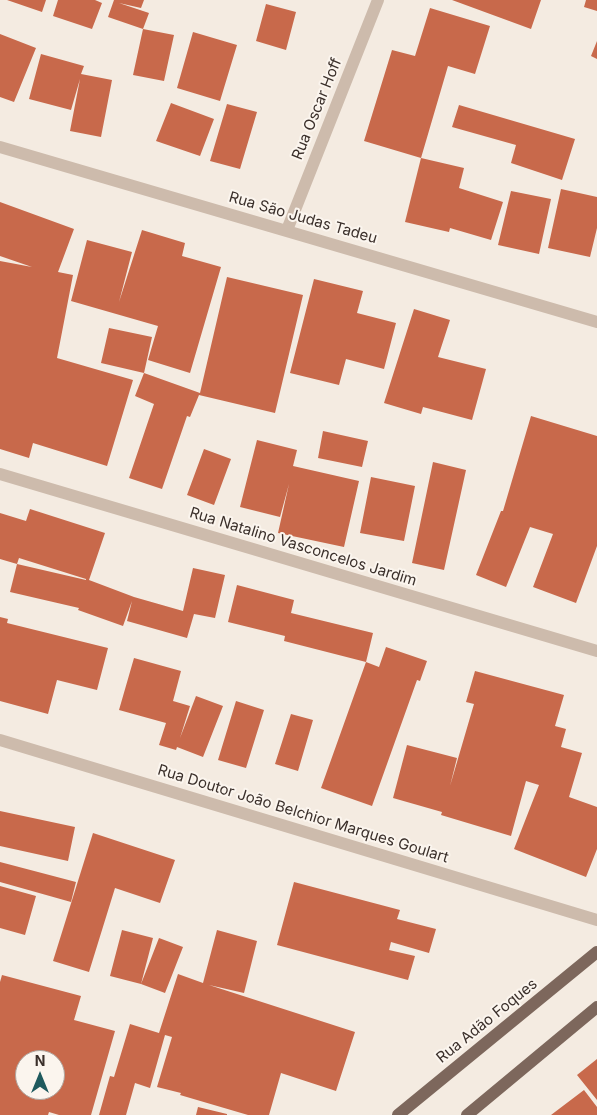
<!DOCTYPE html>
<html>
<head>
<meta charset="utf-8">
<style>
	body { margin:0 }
	#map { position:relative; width:597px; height:1115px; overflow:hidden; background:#f4ebe1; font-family:Inter,sans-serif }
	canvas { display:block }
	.north { position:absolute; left:15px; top:1050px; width:50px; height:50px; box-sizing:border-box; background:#fbf5ee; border:1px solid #aea6a0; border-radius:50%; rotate:0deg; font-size:14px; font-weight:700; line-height:20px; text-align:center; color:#3b302b }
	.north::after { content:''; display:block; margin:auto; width:18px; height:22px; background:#1f5a5e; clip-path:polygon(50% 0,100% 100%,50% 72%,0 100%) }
</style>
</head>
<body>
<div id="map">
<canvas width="597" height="1115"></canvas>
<div class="north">N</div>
</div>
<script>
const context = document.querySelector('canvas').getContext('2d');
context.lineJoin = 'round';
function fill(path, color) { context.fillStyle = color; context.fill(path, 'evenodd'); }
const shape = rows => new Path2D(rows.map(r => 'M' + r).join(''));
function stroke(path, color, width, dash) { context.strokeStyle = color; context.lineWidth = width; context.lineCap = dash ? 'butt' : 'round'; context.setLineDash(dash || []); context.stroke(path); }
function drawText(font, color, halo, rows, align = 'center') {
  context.font = font + ' Inter,sans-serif'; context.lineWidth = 4; context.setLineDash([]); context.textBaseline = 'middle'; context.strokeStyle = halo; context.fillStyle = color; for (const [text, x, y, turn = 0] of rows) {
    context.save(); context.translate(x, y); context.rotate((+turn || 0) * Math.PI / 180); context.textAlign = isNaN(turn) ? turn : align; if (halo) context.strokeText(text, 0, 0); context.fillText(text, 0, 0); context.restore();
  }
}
fill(shape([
	[7,0,46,0,42,12],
	[58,0,95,0,102,3,92,29,53,16],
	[114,0,144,0,141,8,119,3,149,13,143,29,108,17],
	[452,0,541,0,531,29],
	[586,0,597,0,597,11,584,7],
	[266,4,296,12,286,50,256,41],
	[430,8,490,26,475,74,448,66,421,158,364,141,392,50,415,56],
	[143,29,174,35,164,81,133,75],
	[193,32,237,45,220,101,177,88],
	[0,34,36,48,14,102,0,97],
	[597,41,597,59,591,56],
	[41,54,84,66,81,74,112,80,101,137,70,131,80,79,71,110,29,99],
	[171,103,214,119,200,156,156,141],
	[227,104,257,112,240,169,210,161],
	[459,105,575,139,562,180,511,163,516,145,452,127],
	[421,158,464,168,459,188,503,202,491,240,450,228,449,232,405,222],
	[561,189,597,197,597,228,590,257,548,248],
	[511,191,551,199,539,254,498,245],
	[0,202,74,229,58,272,73,275,57,358,133,380,107,466,33,443,29,458,0,449,0,261,32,267,0,256],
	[142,230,185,243,182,256,221,267,190,373,148,360,158,326,71,301,87,240,132,252,119,302],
	[227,277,303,295,275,413,199,395,190,417,187,416,162,489,129,478,154,404,135,396,144,373,101,363,109,328,152,337,144,373,200,393],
	[314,279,363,291,357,313,396,323,384,369,346,359,339,385,290,373],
	[414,309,450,320,438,357,486,369,472,420,423,407,421,414,384,403],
	[531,416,597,436,597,546,576,603,533,587,553,534,530,527,506,587,476,575,501,511,503,511],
	[323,431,368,441,362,467,318,458],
	[257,440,297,450,293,466,359,481,344,547,278,533,289,484,280,517,240,507],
	[204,449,231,459,214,505,187,495],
	[433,462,466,470,444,570,412,563],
	[371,477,415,486,404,541,360,533],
	[30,509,105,533,89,580,134,597,183,611,193,568,225,575,215,618,194,614,187,638,127,621,132,601,123,626,78,610,79,608,10,592,17,564,0,559,0,513,26,521],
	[19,558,86,579,86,580,17,564],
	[237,585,294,600,291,613,373,633,366,662,284,641,285,636,228,622],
	[0,617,8,619,7,623,108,648,97,690,57,680,48,714,0,701],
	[386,647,427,661,420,681,417,680,372,806,321,788,366,662,379,667],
	[134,658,181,671,173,701,190,706,180,738,196,696,223,706,203,757,177,747,176,750,159,745,166,723,119,710],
	[475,671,564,695,555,726,566,729,561,747,582,753,569,797,597,807,597,849,586,877,514,849,539,785,526,781,511,836,441,815,442,812,393,798,407,745,457,758,450,786,474,704,466,702],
	[236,701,264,710,246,768,218,760],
	[291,714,313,720,298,771,275,764],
	[0,811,75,827,68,861,0,846],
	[93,833,175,860,160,903,115,888,89,972,53,961],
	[0,862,76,882,71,902,0,882],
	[294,882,400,910,397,919,436,929,429,953,391,942,389,950,415,956,408,980,277,945],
	[0,886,36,896,25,935,0,928],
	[122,930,153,938,141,984,159,938,183,947,165,993,141,984,110,976],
	[217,930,257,941,244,993,209,985,355,1032,336,1091,281,1073,269,1115,248,1115,180,1095,181,1093,157,1087,172,1037,165,1035,150,1088,135,1083,126,1115,99,1115,110,1076,114,1077,130,1024,159,1033,178,974,203,983],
	[2,975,81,996,74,1020,115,1031,91,1115,59,1115,49,1112,48,1115,0,1115,0,982],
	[25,1060,55,1060,55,1090,25,1090],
	[597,1059,597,1100,577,1075],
	[584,1090,597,1107,597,1115,551,1115],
	[198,1107,227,1114,227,1115,196,1115]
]), '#c8694b');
stroke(shape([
	[0,147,597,322],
	[287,230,378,0],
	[0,474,597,651],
	[0,740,597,920]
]), '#cdbbac', 12);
stroke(shape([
	[398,1115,597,952],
	[467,1115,597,1007]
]), '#7d675c', 12);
drawText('15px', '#3b302b', '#fbf5ee', [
	["Rua Oscar Hoff",317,109,-68],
	["Rua São Judas Tadeu",303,218,16],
	["Rua Natalino Vasconcelos Jardim",303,547,17],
	["Rua Doutor João Belchior Marques Goulart",303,814,17],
	["Rua Adão Foques",487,1021,-39]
]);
</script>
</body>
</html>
